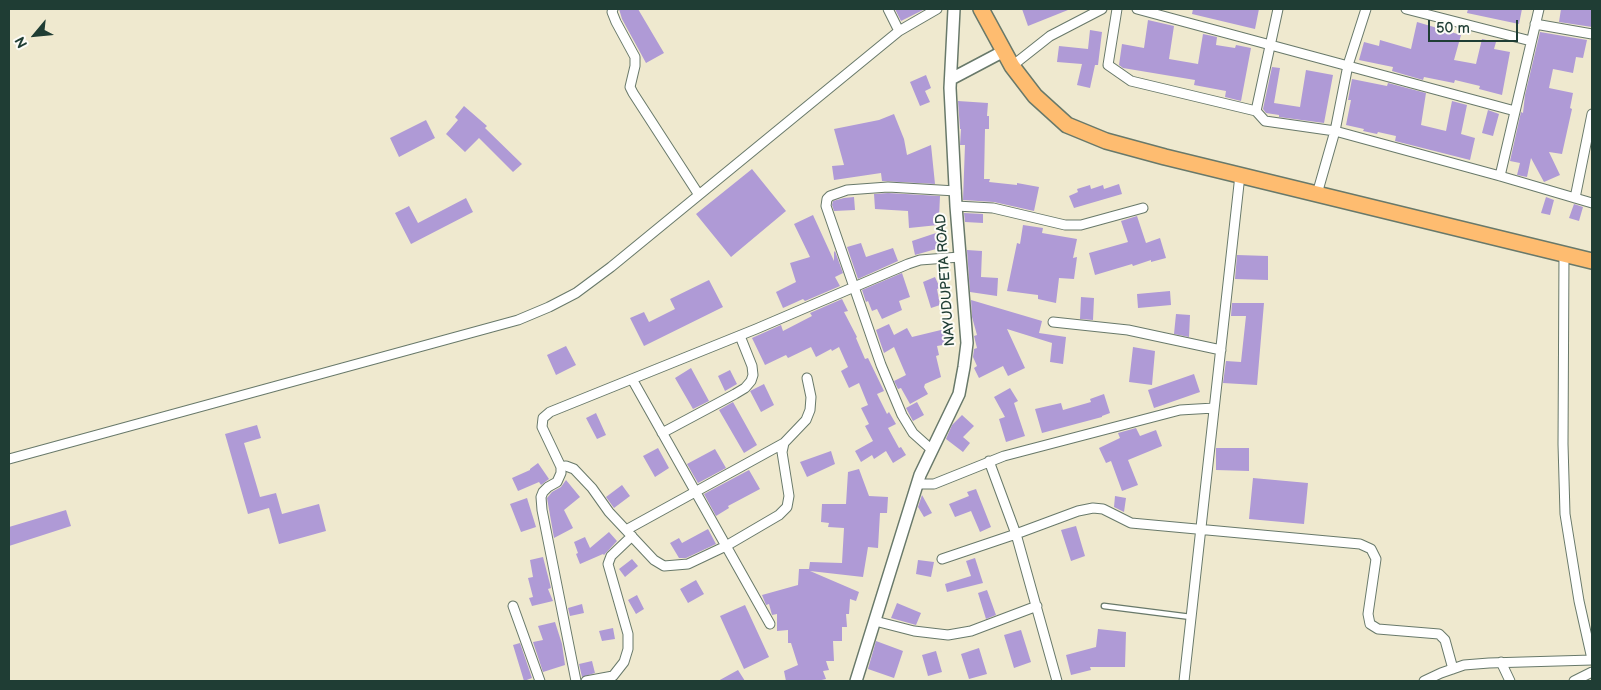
<!DOCTYPE html>
<html>
<head>
<meta charset="utf-8">
<style>
	body { margin:0 }
	#map { position:relative; width:1601px; height:690px; overflow:hidden; background:#efe9cf; font-family:"Balsamiq Sans",sans-serif }
	canvas { display:block }
	.frame { position:absolute; inset:0; border:10px solid #1f3d34; pointer-events:none }
	.north { position:absolute; left:10px; top:10px; width:50px; height:50px; -webkit-text-stroke:4px #fdfcf7; paint-order:stroke; rotate:242deg; font-size:14px; font-weight:700; line-height:20px; text-align:center; color:#1f3d34 }
	.north::after { content:''; display:block; margin:auto; width:18px; height:22px; background:#1f3d34; clip-path:polygon(50% 0,100% 100%,50% 72%,0 100%) }
	.scale { position:absolute; left:1428px; top:20px; width:90px; height:22px; box-sizing:border-box; border:2px solid #1f3d34; border-top:0; padding-left:6px; font-size:15px; line-height:18px; white-space:nowrap; color:#1f3d34; -webkit-text-stroke:4px #fdfcf7; paint-order:stroke }
</style>
</head>
<body>
<div id="map">
<canvas width="1601" height="690"></canvas>
<div class="frame"></div>
<div class="north">N</div>
<div class="scale">50 m</div>
</div>
<script>
const context = document.querySelector('canvas').getContext('2d');
context.lineJoin = 'round';
function fill(path, color) { context.fillStyle = color; context.fill(path, 'evenodd'); }
const shape = rows => new Path2D(rows.map(r => 'M' + r).join(''));
function stroke(path, color, width, dash) { context.strokeStyle = color; context.lineWidth = width; context.lineCap = dash ? 'butt' : 'round'; context.setLineDash(dash || []); context.stroke(path); }
function drawText(font, color, halo, rows, align = 'center') {
  context.font = font + ' "Balsamiq Sans",sans-serif'; context.lineWidth = 4; context.setLineDash([]); context.textBaseline = 'middle'; context.strokeStyle = halo; context.fillStyle = color; for (const [text, x, y, turn = 0] of rows) {
    context.save(); context.translate(x, y); context.rotate((+turn || 0) * Math.PI / 180); context.textAlign = isNaN(turn) ? turn : align; if (halo) context.strokeText(text, 0, 0); context.fillText(text, 0, 0); context.restore();
  }
}
fill(shape([
	[619,9,638,9,664,53,646,63,622,19],
	[895,9,925,9,901,21],
	[1022,9,1068,9,1068,10,1028,26],
	[1193,9,1259,9,1255,29,1192,14],
	[1468,9,1522,9,1519,24,1467,13],
	[1561,9,1592,9,1592,27,1559,22],
	[1148,20,1174,26,1169,59,1198,64,1203,34,1217,37,1216,45,1235,48,1236,45,1251,48,1241,101,1225,97,1226,91,1194,85,1195,80,1123,68,1119,65,1122,44,1144,48],
	[1417,22,1461,35,1454,60,1476,64,1482,39,1496,42,1494,49,1510,52,1502,95,1479,89,1480,86,1455,80,1454,83,1424,77,1423,80,1392,71,1393,67,1359,60,1364,42,1379,46,1380,40,1411,49],
	[1090,30,1102,32,1098,65,1095,65,1090,88,1077,85,1082,64,1057,62,1059,46,1088,49],
	[1540,32,1587,40,1583,58,1576,57,1573,73,1553,69,1549,88,1573,93,1570,108,1572,109,1562,154,1549,152,1560,175,1544,182,1531,158,1527,177,1517,175,1520,163,1510,161,1521,112,1523,113,1525,95],
	[1272,67,1280,68,1274,103,1300,107,1306,70,1333,75,1324,123,1279,117,1279,115,1266,113,1263,109],
	[926,75,931,88,925,91,930,102,920,106,910,82],
	[1352,79,1387,86,1388,83,1426,93,1421,125,1446,131,1452,101,1467,105,1461,134,1475,138,1470,160,1395,141,1396,136,1378,132,1377,134,1363,131,1364,129,1346,125,1351,100,1348,100],
	[958,101,988,103,987,116,989,116,989,129,985,129,984,179,990,179,989,182,1017,185,1017,183,1039,187,1034,211,994,202,963,200,965,145,960,145,961,129,960,129],
	[464,106,487,126,485,128,522,164,513,172,479,138,465,152,446,134,458,120,455,117],
	[1488,110,1499,114,1493,136,1482,133],
	[894,114,904,139,907,155,931,145,935,184,882,181,881,173,834,180,832,166,844,165,834,129,879,120],
	[426,120,435,138,399,157,390,138],
	[752,169,786,211,731,257,696,214],
	[1119,184,1122,194,1074,208,1069,196,1078,192,1077,189,1090,185,1091,189,1103,185,1104,189],
	[888,193,940,196,939,218,937,218,938,225,909,228,908,211,875,209,874,194],
	[854,197,855,210,834,211,832,205,833,201,844,198],
	[1546,197,1554,200,1550,215,1541,213],
	[466,198,473,212,411,244,395,213,409,206,418,223],
	[1574,204,1583,207,1579,221,1569,218],
	[964,213,983,214,983,223,965,222],
	[813,215,834,261,834,252,835,251,843,273,835,277,840,286,805,301,803,299,783,308,776,292,796,282,790,263,810,257,794,224],
	[1137,216,1146,243,1160,238,1166,258,1151,262,1151,260,1133,266,1132,264,1095,275,1089,253,1128,242,1121,221],
	[1023,225,1043,228,1042,233,1077,239,1073,258,1077,257,1074,279,1059,278,1056,303,1038,299,1038,295,1007,291,1017,243,1020,244],
	[939,232,943,247,915,255,912,241],
	[861,243,866,257,893,248,898,261,858,279,847,247],
	[967,250,982,251,981,277,998,278,997,296,970,292],
	[1237,255,1268,256,1268,280,1235,279],
	[902,273,910,297,899,301,902,310,882,319,877,309,872,311,868,301,866,302,862,290],
	[935,277,940,288,937,289,940,305,931,308,923,282],
	[709,280,723,307,644,346,630,318,644,312,649,322,675,309,670,299],
	[1170,291,1171,305,1138,308,1137,294],
	[1081,297,1094,298,1093,320,1080,319],
	[842,299,848,311,844,312,857,337,856,338,865,359,868,358,884,391,877,394,887,414,889,412,896,424,888,428,899,448,901,447,906,455,893,463,886,451,874,459,872,455,861,462,855,451,873,441,865,426,869,424,861,408,868,405,859,383,849,388,841,371,848,367,839,347,832,351,831,349,816,357,811,347,788,358,786,355,765,365,752,338,781,325,783,331,812,316,810,313],
	[971,300,1042,321,1039,333,1066,337,1063,364,1050,362,1052,343,1007,329,1025,368,1008,376,1003,366,979,378,974,368,977,366,973,357,974,349,977,348,974,336,977,335,972,317],
	[1232,303,1264,303,1257,385,1223,383,1226,361,1241,362,1246,316,1231,316],
	[1176,314,1190,315,1189,337,1174,334],
	[889,324,894,335,907,328,912,337,945,329,948,344,937,346,939,355,936,356,941,377,925,384,924,387,928,394,910,404,901,388,898,389,894,381,906,375,894,347,884,353,876,330],
	[566,346,576,365,556,375,547,355],
	[1133,347,1155,351,1152,385,1129,382],
	[691,368,709,401,693,409,675,378],
	[730,370,737,384,725,391,718,376],
	[1194,374,1200,392,1154,408,1148,390],
	[764,384,774,405,761,412,750,391],
	[1010,388,1018,401,1014,403,1025,436,1006,442,999,419,1005,417,994,397],
	[1104,394,1110,413,1102,416,1102,417,1042,433,1035,409,1061,403,1063,410,1091,402,1090,399],
	[733,402,757,445,744,453,719,410],
	[917,402,924,415,913,421,906,408],
	[596,413,606,435,597,439,586,418],
	[962,415,974,426,963,437,970,443,963,452,946,439,952,425],
	[257,425,261,438,244,443,260,497,276,493,282,514,319,504,326,531,279,544,269,508,248,514,225,434],
	[1136,428,1140,436,1156,430,1162,446,1128,460,1138,485,1122,491,1111,461,1106,463,1099,448,1120,438,1118,433],
	[658,448,669,468,655,477,643,456],
	[1216,448,1249,448,1249,471,1216,470],
	[715,449,726,468,698,483,687,464],
	[831,451,835,464,807,477,800,462],
	[538,463,549,479,541,485,539,482,518,491,512,478,530,470,530,469],
	[859,469,869,496,888,497,887,513,880,513,878,548,868,547,863,577,810,571,859,592,856,601,850,599,849,614,846,614,847,627,842,627,842,641,833,641,834,661,826,661,829,670,823,671,826,679,817,681,786,681,784,671,798,665,791,643,788,643,788,630,777,631,777,614,772,615,769,604,766,605,762,595,798,585,799,569,809,569,810,562,842,563,844,528,828,527,829,523,821,522,822,504,846,504,848,472],
	[749,470,760,489,728,506,729,508,716,516,704,494],
	[1253,478,1308,483,1304,524,1249,519],
	[566,480,580,497,564,510,573,528,554,538,547,498,552,492,561,487],
	[622,485,630,496,614,508,606,497],
	[976,489,991,527,980,532,971,511,955,517,949,504,969,496,967,492],
	[922,495,932,513,924,517,918,507],
	[1115,496,1126,498,1124,512,1114,507],
	[527,498,536,527,521,532,510,504],
	[66,510,71,526,9,546,9,527],
	[1076,526,1085,556,1071,561,1061,530],
	[708,529,716,544,686,558,679,558,670,543,679,538,682,543],
	[609,532,617,541,604,555,603,554,580,564,576,554,578,553,574,542,585,537,590,548],
	[543,557,550,584,551,588,548,589,553,601,532,606,529,598,533,597,528,578,533,577,530,560],
	[975,558,983,583,947,592,945,584,971,576,966,561],
	[632,559,638,566,625,577,619,569],
	[918,560,934,562,931,577,916,574],
	[696,580,704,594,688,603,680,589],
	[987,590,996,615,986,619,978,593],
	[637,595,644,609,636,614,628,600],
	[897,603,921,613,916,625,891,618],
	[582,604,584,613,570,616,568,608],
	[745,605,769,657,744,669,720,616],
	[555,622,562,644,565,665,543,672,533,642,543,640,538,626],
	[613,628,615,639,602,641,599,631],
	[1098,629,1126,632,1125,667,1090,667,1091,670,1071,675,1066,655,1096,647],
	[1021,630,1031,662,1014,668,1004,635],
	[876,641,903,651,894,678,868,669],
	[520,643,532,678,524,681,513,645],
	[979,648,987,674,969,679,961,654],
	[936,651,942,672,928,676,922,655],
	[592,661,595,673,582,677,579,664],
	[738,670,745,681,718,681]
]), '#af9ad6');
const service = shape([
	[1104,606,1191,617]
]);
const minor = shape([
	[613,9,612,12,616,22,635,57,635,66,630,87,633,93,699,195],
	[888,9,899,31],
	[1117,9,1108,65,1131,81,1256,111,1265,121,1335,131,1500,176,1592,203],
	[1137,9,1515,111],
	[1406,9,1531,41],
	[1535,24,1592,34],
	[1012,66,1050,36,1102,9],
	[1256,111,1278,9],
	[1500,176,1539,9],
	[1317,194,1335,131,1348,65,1366,9],
	[1575,198,1592,114],
	[956,206,993,208,1065,225,1081,225,1143,208],
	[1564,254,1563,444,1565,514,1579,601,1592,659],
	[1053,322,1128,330,1221,350],
	[632,379,770,624],
	[662,433,735,394,745,388,751,381,753,375,752,366,740,336],
	[932,450,913,433,902,415,881,365,826,206,827,199,830,196,847,190,888,187,956,191],
	[9,459,518,320,549,307,576,293,611,267,899,31,937,9],
	[989,461,1016,534,1057,681],
	[561,467,566,466,574,469,592,488,609,512,654,560,664,566,688,564,726,546,779,515,787,507,789,496,782,452,784,443,806,420,810,410,811,397,807,378],
	[918,484,934,484,1004,456,1180,410,1214,408],
	[626,530,784,443],
	[942,559,1016,534,1078,511,1093,508,1103,509,1131,523,1360,544,1371,549,1376,559,1368,614,1370,624,1378,629,1439,634,1445,640,1453,669],
	[513,606,540,681],
	[875,621,914,631,948,635,971,631,1037,606],
	[1501,662,1510,681],
	[576,681,542,510,541,497,543,492,548,487,557,482,561,473,561,467,542,427,543,418,550,412,756,329,908,264,920,260,960,257],
	[586,681,613,676,624,662,628,649,628,634,608,564,611,556,632,536],
	[1184,681,1240,175],
	[1424,681,1441,673,1464,665,1489,663,1592,660],
	[1574,681,1592,672]
]);
const tertiary = shape([
	[951,79,1004,51],
	[856,681,920,475,959,394,964,367,967,343,956,206,950,88,954,9]
]);
const primary = shape([
	[981,9,1012,66,1035,96,1067,125,1106,141,1165,157,1592,261]
]);
stroke(service, '#68796a', 7);
stroke(minor, '#68796a', 11);
stroke(tertiary, '#68796a', 14);
stroke(primary, '#68796a', 18);
stroke(service, '#fff', 4.5);
stroke(minor, '#fff', 9);
stroke(tertiary, '#fff', 11);
stroke(primary, '#febc70', 15);
drawText('14px', '#1f3d34', '#fdfcf7', [
	["NAYUDUPETA ROAD",946,280,-94]
]);
</script>
</body>
</html>
